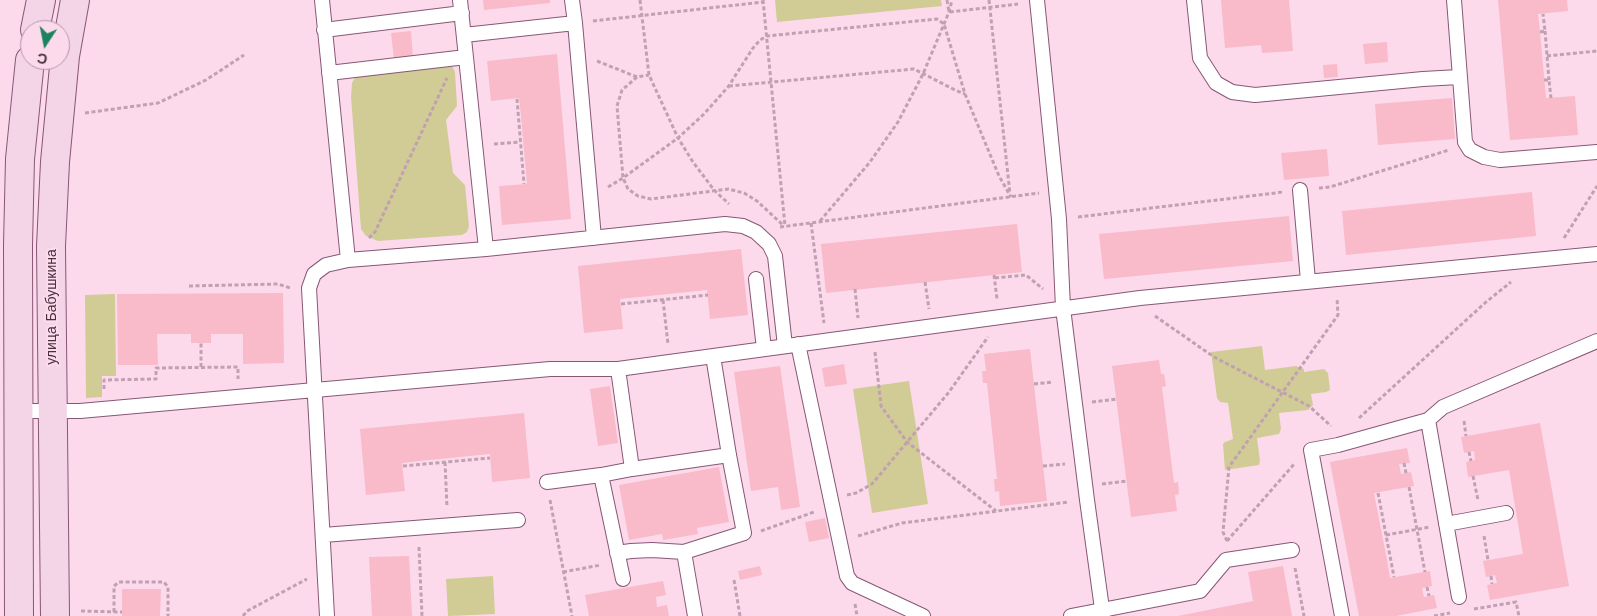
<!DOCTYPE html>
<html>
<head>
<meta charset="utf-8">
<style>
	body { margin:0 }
	#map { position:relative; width:1597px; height:616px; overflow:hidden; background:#fcdaec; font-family:"Work Sans",sans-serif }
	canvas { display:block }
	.north { position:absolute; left:20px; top:20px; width:50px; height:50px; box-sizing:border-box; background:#fcdaec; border:1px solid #b396a6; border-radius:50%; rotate:191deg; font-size:14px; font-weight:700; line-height:20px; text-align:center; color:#45303c }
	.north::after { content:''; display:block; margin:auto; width:18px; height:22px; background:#1c835f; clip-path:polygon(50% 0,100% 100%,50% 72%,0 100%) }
</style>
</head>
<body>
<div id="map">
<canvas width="1597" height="616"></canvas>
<div class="north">С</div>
</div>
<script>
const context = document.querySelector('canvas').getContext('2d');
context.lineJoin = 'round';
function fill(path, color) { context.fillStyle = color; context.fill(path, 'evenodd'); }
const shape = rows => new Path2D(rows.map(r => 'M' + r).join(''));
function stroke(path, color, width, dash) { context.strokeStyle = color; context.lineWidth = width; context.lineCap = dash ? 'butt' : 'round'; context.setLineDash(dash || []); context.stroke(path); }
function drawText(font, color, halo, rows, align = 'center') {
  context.font = font + ' "Work Sans",sans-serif'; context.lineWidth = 4.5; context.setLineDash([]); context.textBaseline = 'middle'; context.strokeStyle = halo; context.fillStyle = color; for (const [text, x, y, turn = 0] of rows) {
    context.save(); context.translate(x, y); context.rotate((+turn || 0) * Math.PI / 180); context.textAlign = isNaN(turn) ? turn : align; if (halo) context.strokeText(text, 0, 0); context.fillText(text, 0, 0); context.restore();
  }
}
fill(shape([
	[775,0,941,0,942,6,777,22],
	[443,65,452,66,455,72,457,106,446,120,453,173,465,185,469,226,467,232,462,235,378,241,366,236,361,229,351,97,352,83,356,76],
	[115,294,116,376,102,376,102,397,86,398,85,295],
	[1262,346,1265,370,1296,366,1304,369,1304,372,1324,369,1328,373,1330,390,1326,392,1311,394,1313,405,1308,410,1279,413,1281,429,1279,434,1257,438,1260,461,1259,465,1225,470,1223,444,1225,442,1233,439,1228,403,1220,402,1217,398,1211,352],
	[909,381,928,504,872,513,853,389],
	[493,576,495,614,448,616,446,579]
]), '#d1cc95');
fill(shape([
	[483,0,550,0,550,3,484,10],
	[1221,0,1289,0,1293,51,1262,53,1261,45,1225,48],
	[1498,0,1567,0,1568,11,1538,14,1540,32,1546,98,1575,96,1578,135,1510,140],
	[411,31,413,58,394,60,391,33],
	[1387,42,1388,62,1365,64,1363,44],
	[557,54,571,219,502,225,499,186,527,184,521,116,519,98,491,101,487,61],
	[1337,64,1338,77,1324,78,1323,65],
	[1452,98,1455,139,1378,145,1375,104],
	[1327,149,1329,176,1284,180,1281,153],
	[1532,192,1536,236,1346,255,1342,211],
	[1289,216,1293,261,1104,279,1099,234],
	[1017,224,1022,272,826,293,821,244],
	[741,249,748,315,710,319,707,290,620,299,623,329,584,333,578,266],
	[283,293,284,363,243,364,243,334,211,334,211,343,191,343,191,334,157,334,158,365,118,365,117,294],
	[1030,349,1047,501,1000,506,999,491,995,492,994,479,997,479,987,383,983,383,982,371,986,371,984,354],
	[1159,360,1161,374,1164,374,1166,386,1162,387,1174,483,1178,482,1179,494,1175,495,1177,511,1131,517,1112,366],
	[844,364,847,384,825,387,822,368],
	[780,366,800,507,781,510,778,487,751,491,734,372],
	[610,386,618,443,598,446,590,389],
	[524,413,530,478,492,482,490,454,419,461,402,463,405,491,366,495,360,429],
	[1540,423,1569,586,1490,600,1487,585,1497,583,1495,575,1486,577,1483,561,1523,554,1509,470,1468,477,1466,462,1475,460,1474,451,1464,453,1461,437],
	[1407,448,1410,463,1399,464,1401,474,1411,472,1414,486,1374,493,1387,560,1390,578,1430,571,1432,586,1422,588,1424,597,1434,595,1437,608,1396,616,1359,616,1330,462],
	[719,467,729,522,697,528,698,534,663,540,662,534,629,540,619,485],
	[825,518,829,538,809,542,805,522],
	[409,556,412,616,372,616,369,557],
	[760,566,762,575,740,580,738,571],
	[1283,566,1292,616,1178,616,1253,601,1248,572],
	[663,581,666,595,656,597,657,607,667,605,669,616,589,616,585,595],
	[122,589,161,589,160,616,122,616]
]), '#f9bac9');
const lane = shape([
	[322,0,348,260,486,249,460,0],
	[1037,0,1059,219,1063,308,1087,500,1103,616],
	[1194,0,1200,58,1216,83,1232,92,1255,95,1423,79,1459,77],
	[1454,0,1465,142,1470,150,1484,157,1500,160,1597,152],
	[575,23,594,238],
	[324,30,462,13],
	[464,35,575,23,572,0],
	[329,73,466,57],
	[1300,190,1308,281],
	[486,249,725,224,743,226,756,232,769,244,775,256,785,346],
	[756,279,764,349],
	[798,344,847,576,852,583,923,616],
	[618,369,632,469],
	[19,411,80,411,550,369,618,369,1140,298,1597,254],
	[1428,420,1459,597],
	[601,475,632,469,729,455],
	[547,482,601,475,623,579],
	[1446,524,1506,513],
	[323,535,518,520],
	[684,552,695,616],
	[617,553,631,551,652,550,684,552,744,533,729,455,713,356],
	[327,616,309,288,314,274,326,265,348,260],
	[1071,616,1200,591,1226,560,1292,550],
	[1342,616,1311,450,1338,445,1428,420,1443,407,1597,341]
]);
const secondary = shape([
	[35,30,41,0],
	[19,616,18,245,20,159,30,60],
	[55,616,51,246,55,162,65,56,75,0]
]);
stroke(lane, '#875773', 16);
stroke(secondary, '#875773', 30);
stroke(shape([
	[640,0,649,75,678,138,693,162,714,190,729,204],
	[763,0,785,226],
	[947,0,949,12,1018,4],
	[989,0,1010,194],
	[593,21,763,2],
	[1545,31,1549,80],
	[1540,32,1545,31,1543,14],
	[1547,56,1597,51],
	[597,61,637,77,649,75],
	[637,77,622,90,617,106,623,178,628,189,638,196,651,199,728,189,744,193,757,201,784,226],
	[1544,80,1549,80,1551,98],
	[729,86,914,69,955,90,965,94],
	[517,99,524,184],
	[85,113,158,103,206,80,244,55],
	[494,144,520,142],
	[608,187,623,178,678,138,704,114,728,87,753,48,760,40,767,36,937,19,944,24,965,94,999,176,1011,197],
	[1319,188,1330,187,1449,150],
	[1078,217,1283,192],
	[820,221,870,162,898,122,923,74,949,12,952,0],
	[811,223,824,323],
	[780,227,1039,193],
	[369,238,375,232,447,78],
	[1564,238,1597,186],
	[994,275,997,299],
	[995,278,1026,275,1043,289],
	[925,282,929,309],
	[189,286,278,284,290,288],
	[855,289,858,318],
	[663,300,668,344],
	[621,304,708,295],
	[1155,316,1214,357,1309,406,1331,426],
	[875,352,881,406,907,442,996,511],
	[201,367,201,343],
	[1034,384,1053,382],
	[104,389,104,380,156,379,156,368,238,367,238,379],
	[1092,402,1117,399],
	[1359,418,1486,302,1511,282],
	[1464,421,1466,436],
	[1469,452,1471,461],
	[445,462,447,507],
	[1404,463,1406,473],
	[403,466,490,458],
	[1043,466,1065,464],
	[1473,476,1478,500],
	[1102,484,1127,481],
	[1409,487,1425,572],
	[1378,493,1394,577],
	[847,495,856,493,872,484,949,392,988,337],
	[550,500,572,616],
	[761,531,814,512],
	[1386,535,1430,527],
	[858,536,902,523,1069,502],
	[1484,536,1488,560],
	[1227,541,1223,532,1229,467,1338,315,1337,298],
	[1227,541,1295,463],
	[419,547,422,616],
	[1295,568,1304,616],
	[563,572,601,565],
	[1491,576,1492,584],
	[734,580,740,616],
	[1427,587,1429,596],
	[855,604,857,616],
	[1474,609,1516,602,1519,616],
	[81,611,122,612],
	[114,612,114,586,119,582,164,582,168,587,168,616],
	[243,616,247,611,307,579],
	[1434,616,1450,613]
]), '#bfa1b1', 3, [4, 2.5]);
stroke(lane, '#fff', 14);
stroke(secondary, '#f3d5e7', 28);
drawText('14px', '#45303c', '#fcdaec', [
	["улица Бабушкина",52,307,-90]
]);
</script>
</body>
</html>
